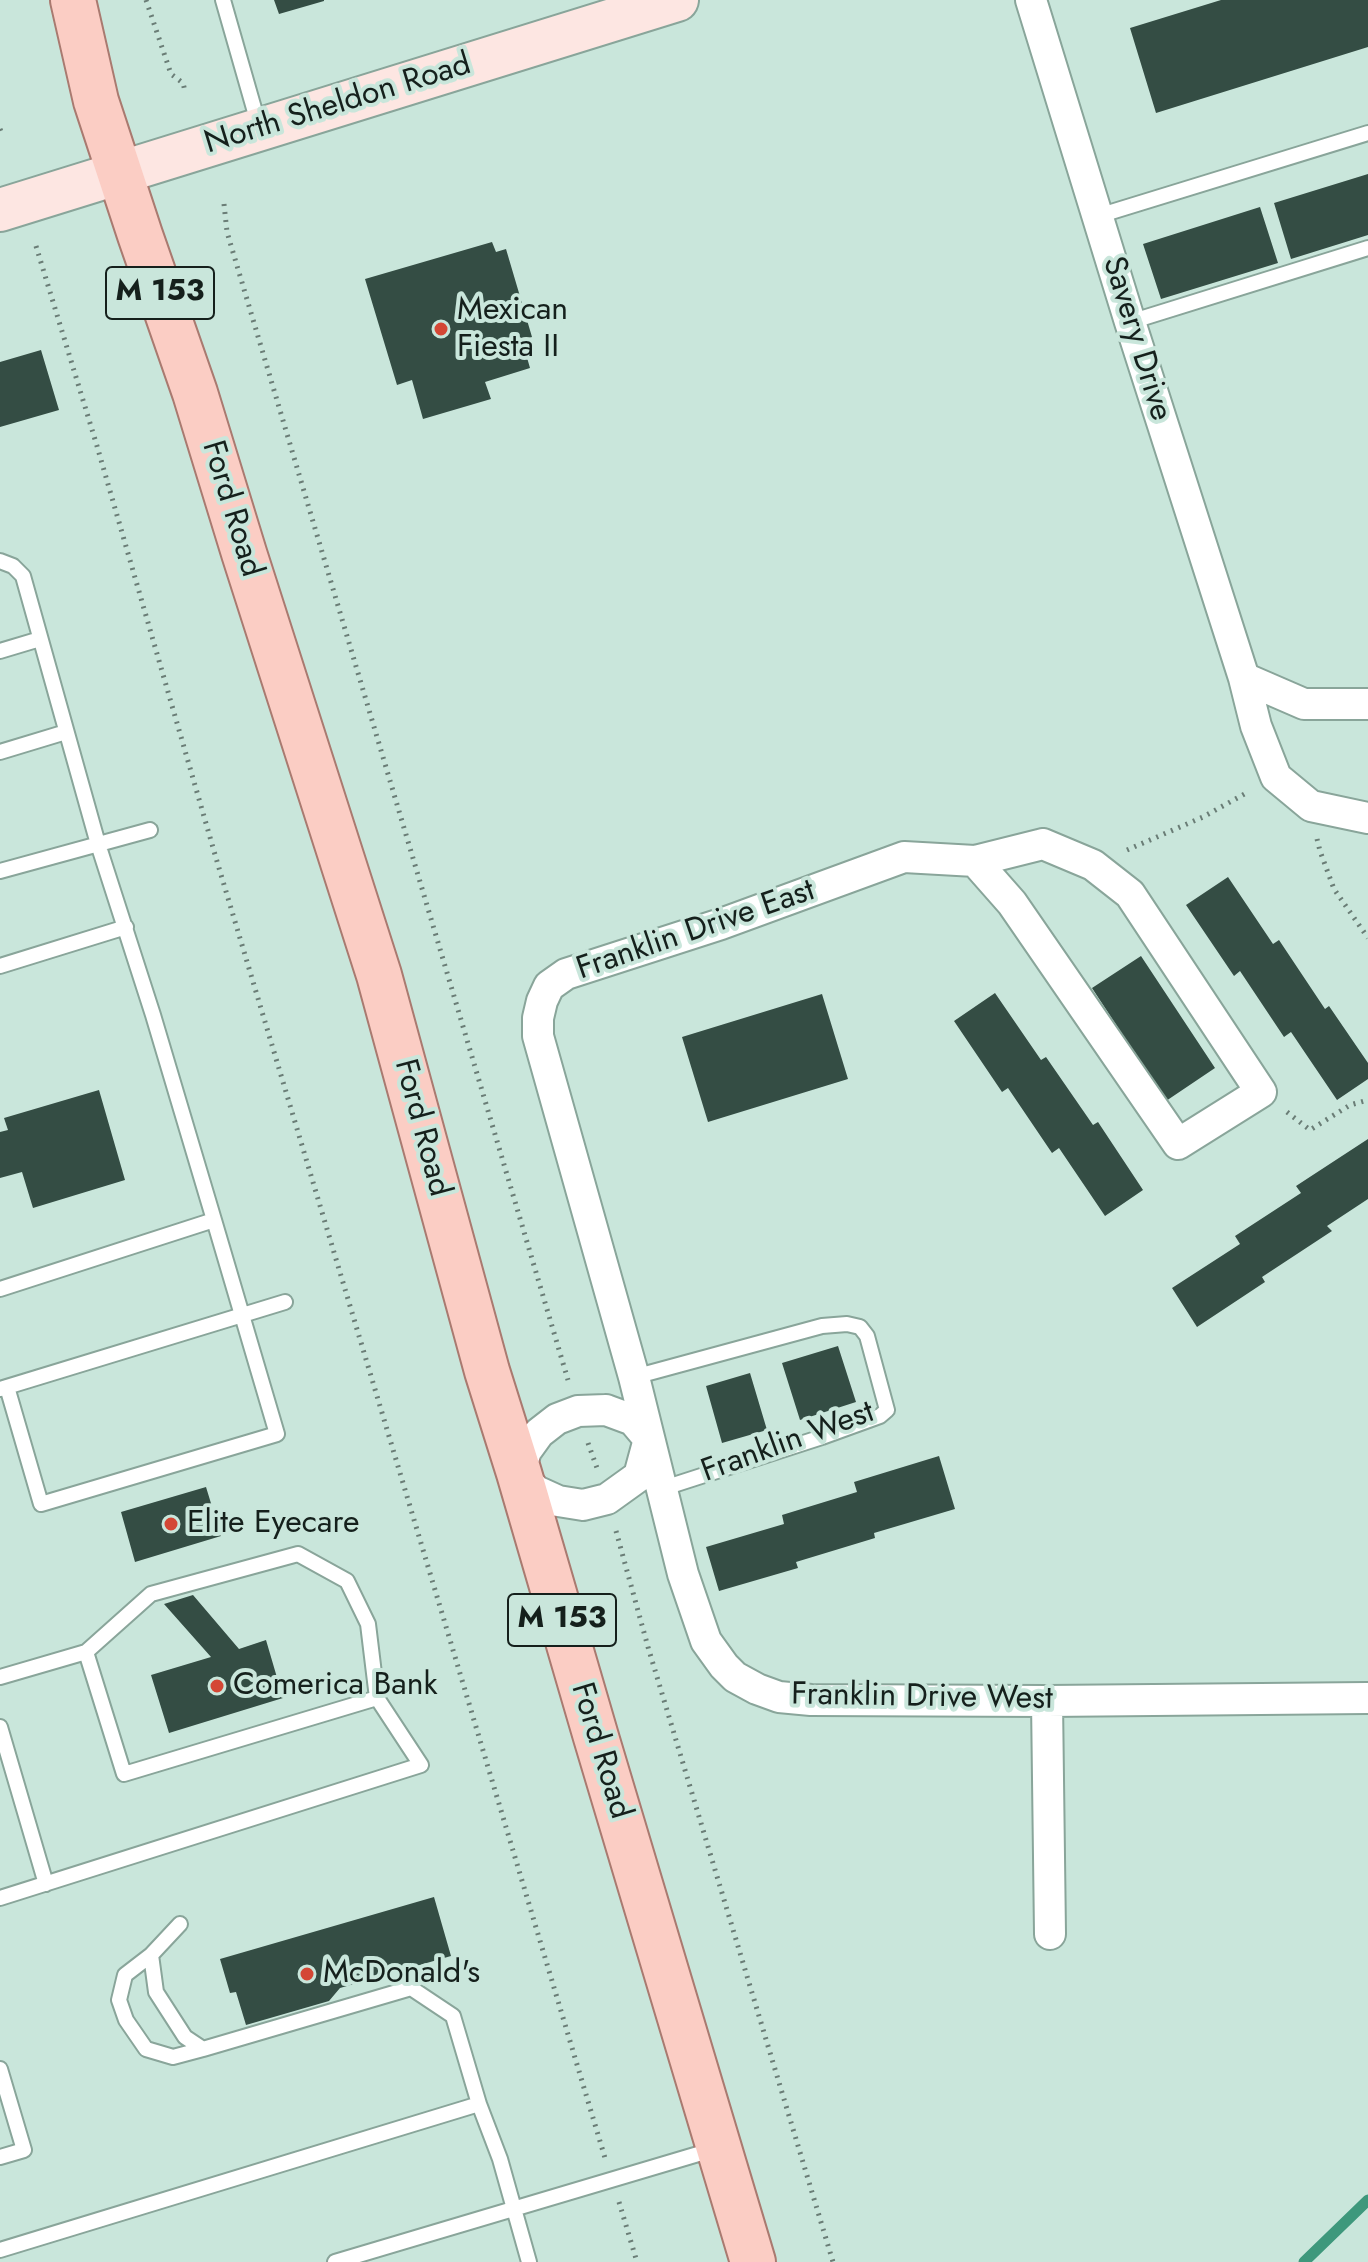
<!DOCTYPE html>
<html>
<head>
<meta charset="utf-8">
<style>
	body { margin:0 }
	canvas { display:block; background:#c9e6db }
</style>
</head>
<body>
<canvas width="1368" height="2262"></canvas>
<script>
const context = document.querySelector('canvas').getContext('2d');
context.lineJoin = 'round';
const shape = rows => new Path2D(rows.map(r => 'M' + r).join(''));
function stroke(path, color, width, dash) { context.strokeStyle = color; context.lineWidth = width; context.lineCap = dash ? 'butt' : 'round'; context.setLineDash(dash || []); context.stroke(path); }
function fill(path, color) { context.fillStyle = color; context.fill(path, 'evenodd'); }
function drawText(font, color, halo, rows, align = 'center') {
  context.font = font + ' Jost,sans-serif'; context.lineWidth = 8; context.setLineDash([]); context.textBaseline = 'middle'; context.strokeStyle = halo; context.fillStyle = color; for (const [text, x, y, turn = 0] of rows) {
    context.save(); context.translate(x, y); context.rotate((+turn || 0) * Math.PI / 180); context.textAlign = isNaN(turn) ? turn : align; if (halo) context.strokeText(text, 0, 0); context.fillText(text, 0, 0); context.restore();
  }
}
stroke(shape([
	[1304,2262,1368,2200]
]), '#3e987c', 11);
fill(shape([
	[274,0,324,0,324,1,279,14],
	[1221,0,1368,0,1368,47,1156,113,1130,28],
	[1368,174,1368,235,1291,259,1274,203],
	[1260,207,1278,263,1161,299,1143,244],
	[492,242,496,252,506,249,532,337,522,340,530,368,485,382,491,399,423,419,412,380,397,385,365,279],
	[41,350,59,410,0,427,0,362],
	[1228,877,1273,944,1279,940,1325,1009,1329,1006,1368,1063,1368,1079,1337,1100,1291,1032,1284,1037,1240,971,1234,976,1186,905],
	[1141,956,1215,1068,1166,1101,1092,988],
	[995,993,1041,1060,1046,1057,1093,1125,1098,1122,1143,1190,1105,1216,1059,1148,1052,1153,1008,1088,1002,1092,954,1021],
	[822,994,848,1079,708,1122,682,1037],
	[99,1090,125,1180,33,1208,22,1172,0,1178,0,1132,8,1130,4,1118],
	[1368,1139,1368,1199,1327,1226,1332,1231,1262,1277,1265,1282,1197,1327,1172,1288,1240,1244,1235,1236,1301,1193,1296,1186],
	[838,1346,856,1402,800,1420,782,1363],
	[750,1373,767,1430,722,1443,706,1386],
	[939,1456,955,1509,874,1533,875,1538,796,1562,798,1568,719,1591,706,1547,784,1524,782,1515,857,1492,854,1482],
	[206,1487,221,1536,135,1562,121,1512],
	[193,1595,239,1649,266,1640,283,1698,169,1733,151,1675,211,1657,164,1604],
	[434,1897,451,1956,340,1988,329,2001,246,2025,236,1992,230,1993,220,1959]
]), '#344d44');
const lane = shape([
	[223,0,259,126],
	[1098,216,1368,133],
	[1130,322,1368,248],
	[0,561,13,566,23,576,98,844,153,1015,214,1220,0,1289],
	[0,651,40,639],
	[0,752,66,732],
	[0,871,150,830],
	[0,966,126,927],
	[634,1377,822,1326,847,1324,860,1327,867,1336,887,1410,880,1416,822,1437,661,1489],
	[7,1387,41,1504,277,1434,214,1220],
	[0,1389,285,1302],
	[86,1652,124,1774,377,1698],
	[0,1677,86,1652,151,1594,298,1554,347,1581,368,1624,377,1698,421,1765,0,1898],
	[0,1727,46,1884],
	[180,1924,151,1955,156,1992,185,2037,203,2049,411,1988,453,2016,479,2104,500,2159,529,2262],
	[151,1955,125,1975,119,2000,126,2020,146,2049,173,2057,203,2049],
	[0,2069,24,2150,0,2157],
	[0,2250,479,2104],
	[335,2262,715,2149]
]);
const street = shape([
	[1031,0,1130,322,1244,678],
	[1368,704,1304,704,1244,678,1256,726,1276,777,1311,806,1368,818],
	[1043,844,1093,865,1130,894,1261,1092,1178,1144,1012,903,975,861,1043,844],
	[975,861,904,857,721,924,566,974,549,986,542,1001,538,1018,538,1036,634,1377,683,1574,706,1641,724,1666,735,1677,757,1689,779,1697,811,1700,1047,1701,1368,1698],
	[606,1410,633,1420,649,1439,639,1476,607,1499,583,1505,558,1501,536,1491,519,1473,526,1451,539,1433,557,1419,578,1411,606,1410],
	[1047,1701,1050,1934]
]);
const secondary = shape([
	[0,210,677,0]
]);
const primary = shape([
	[73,0,96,101,140,235,195,393,244,553,379,975,487,1371,519,1473,596,1737,753,2262]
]);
stroke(lane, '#89a59a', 18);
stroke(street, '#89a59a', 34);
stroke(secondary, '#89a59a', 46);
stroke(primary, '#a97a70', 48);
stroke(shape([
	[146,0,171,74,183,83,185,91],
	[0,129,2,134],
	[224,204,227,232,568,1380],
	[36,246,97,446,216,858,605,2158],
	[1317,839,1320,851,1334,889,1368,938],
	[1127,850,1203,817,1248,792],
	[1287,1112,1310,1130,1350,1105,1368,1100],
	[588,1443,597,1468],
	[616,1531,648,1647,833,2262],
	[619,2202,637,2262]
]), '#6a7d76', 5, [2, 6]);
stroke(lane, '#fff', 14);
stroke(street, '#fff', 30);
stroke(secondary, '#fde6e2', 42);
stroke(primary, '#fbcdc4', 44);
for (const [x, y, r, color] of [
	[441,329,8,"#d44735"],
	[171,1524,8,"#d44735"],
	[217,1686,8,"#d44735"],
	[307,1974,8,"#d44735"]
]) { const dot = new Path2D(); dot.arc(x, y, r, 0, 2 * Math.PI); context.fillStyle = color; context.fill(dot); stroke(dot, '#c9e6db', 3); }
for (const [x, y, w] of [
	[160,293,108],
	[562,1620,108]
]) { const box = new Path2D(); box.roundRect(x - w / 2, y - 26, w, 52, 6); context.fillStyle = '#c9e6db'; context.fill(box); stroke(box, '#15201c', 2); }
drawText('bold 30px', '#15201c', null, [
	["M 153",160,293],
	["M 153",562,1620]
]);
drawText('32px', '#15201c', '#c9e6db', [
	["North Sheldon Road",338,105,-17],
	["Savery Drive",1136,339,73],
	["Ford Road",231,509,73],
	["Franklin Drive East",696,931,-19],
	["Ford Road",421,1128,75],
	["Franklin West",788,1443,-20],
	["Franklin Drive West",922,1698,1],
	["Ford Road",600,1751,73]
]);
drawText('32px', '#15201c', '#c9e6db', [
	["Mexican",457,311],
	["Fiesta II",457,348],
	["Elite Eyecare",187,1524],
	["Comerica Bank",233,1686],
	["McDonald's",323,1974]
], 'left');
</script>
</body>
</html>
